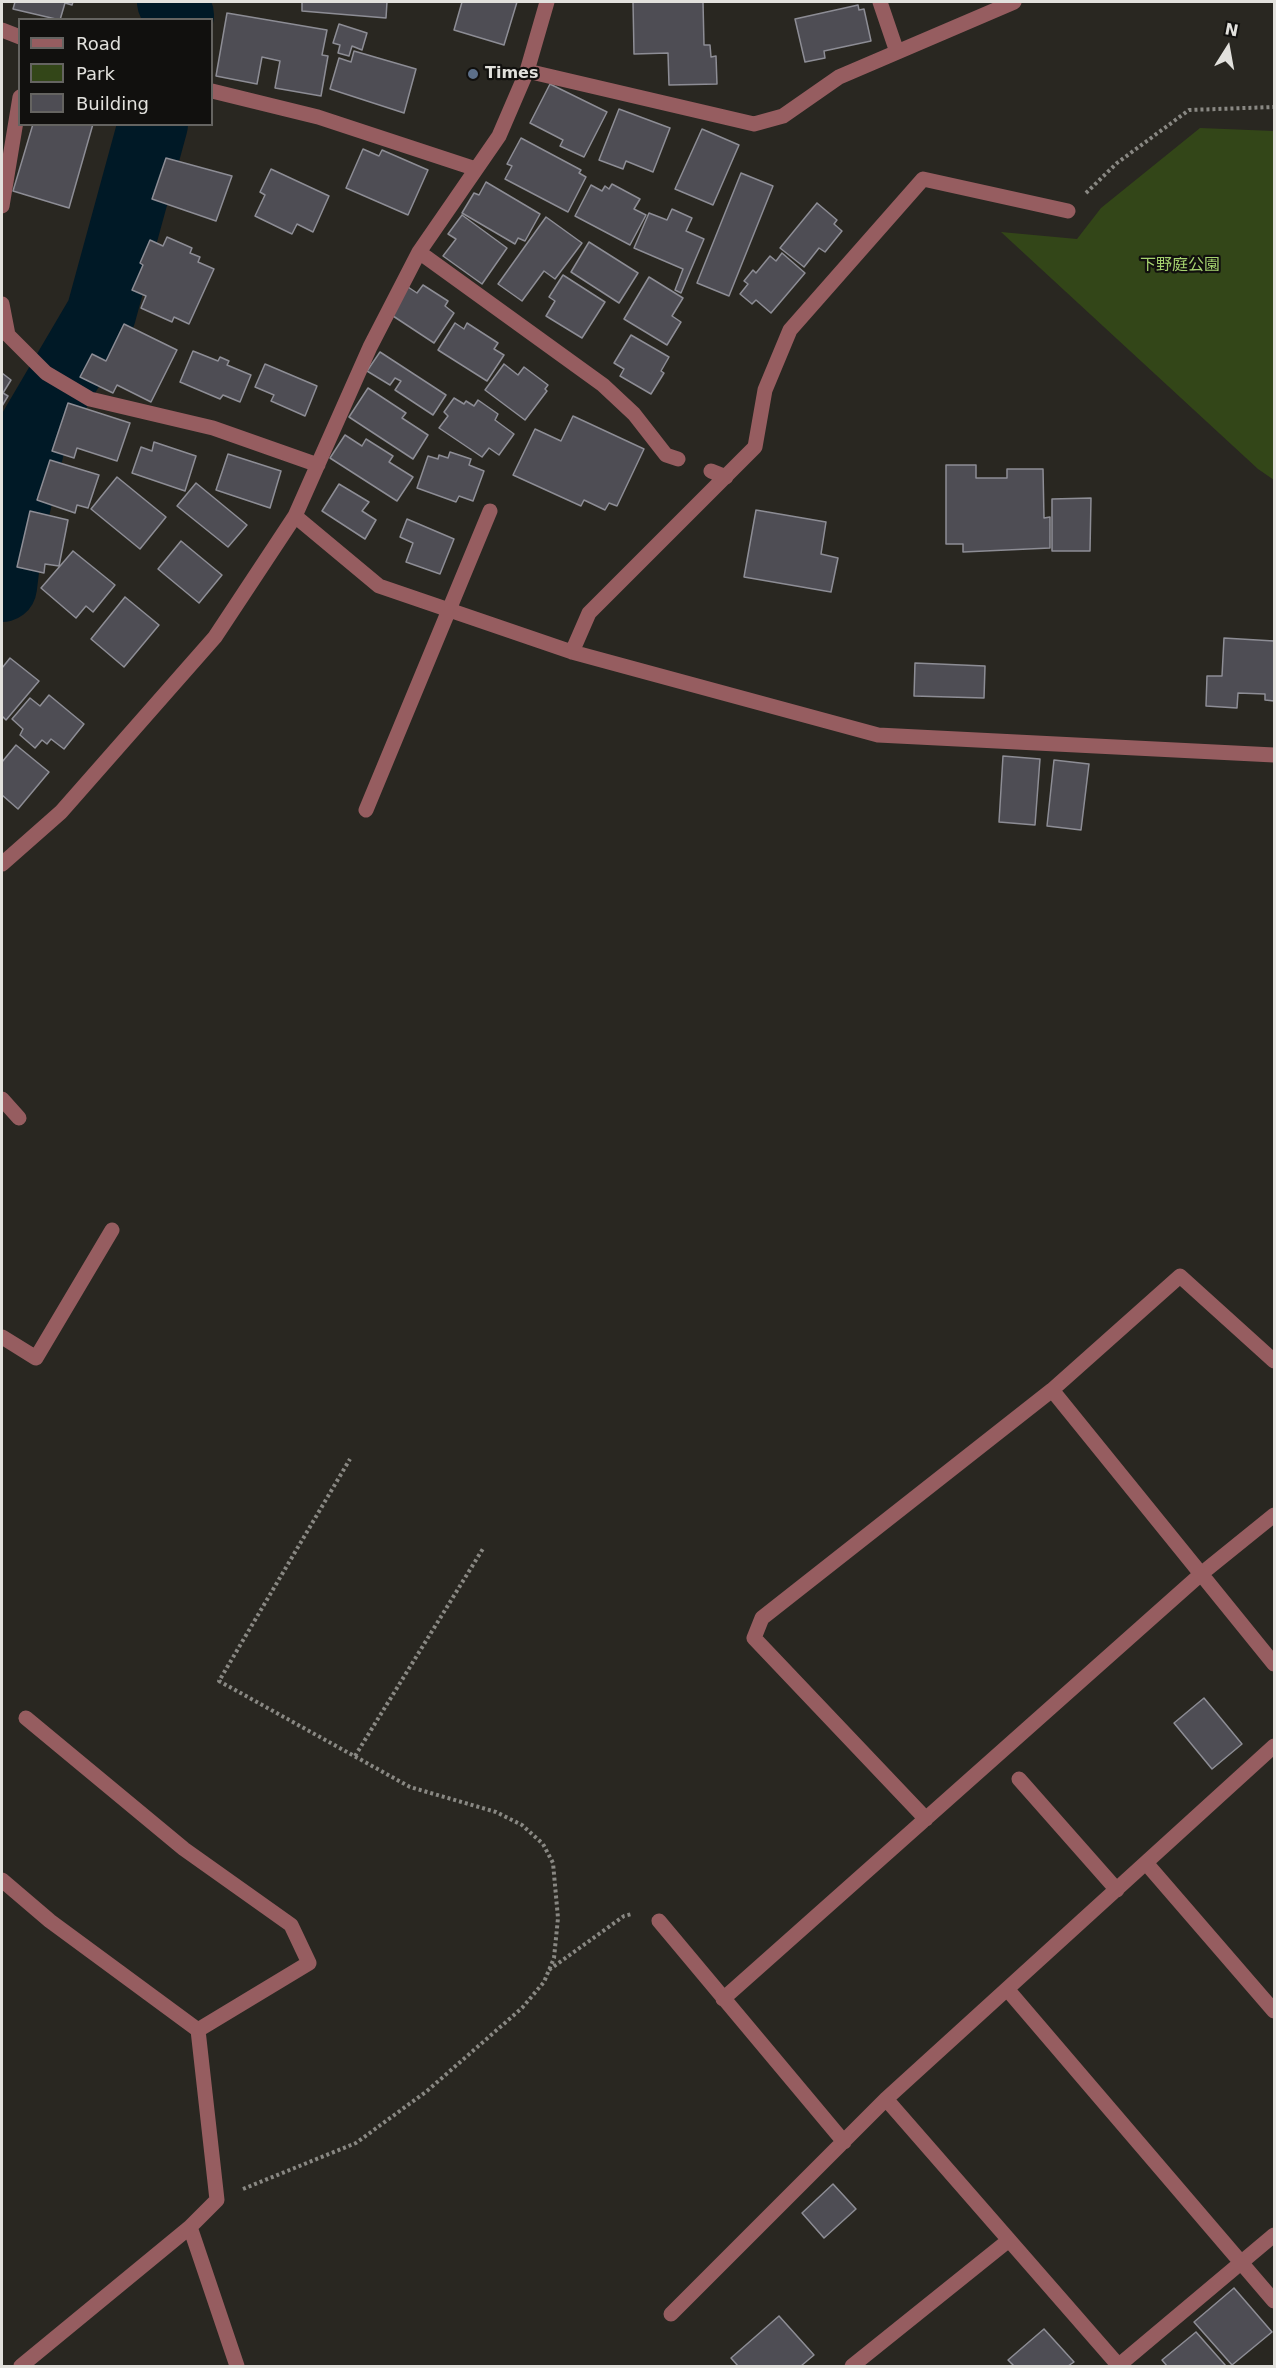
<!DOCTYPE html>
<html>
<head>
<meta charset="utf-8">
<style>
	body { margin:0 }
	#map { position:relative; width:1276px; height:2368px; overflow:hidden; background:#292721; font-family:"DejaVu Sans",sans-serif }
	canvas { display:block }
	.frame { position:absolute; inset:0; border:3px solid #e2e1dd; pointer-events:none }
	.legend { position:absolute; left:18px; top:18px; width:195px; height:108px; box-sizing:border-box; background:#11100e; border:2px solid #656461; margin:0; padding:8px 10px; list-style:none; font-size:18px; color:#e2e1dd }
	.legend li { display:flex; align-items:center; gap:12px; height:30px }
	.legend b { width:30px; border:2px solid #656461 }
	.north { position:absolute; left:1198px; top:18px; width:60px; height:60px; -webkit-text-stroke:4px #11100e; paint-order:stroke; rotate:11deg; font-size:16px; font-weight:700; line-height:24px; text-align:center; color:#e2e1dd }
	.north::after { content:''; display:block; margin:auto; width:21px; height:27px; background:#e2e1dd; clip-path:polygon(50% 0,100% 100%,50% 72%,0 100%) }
</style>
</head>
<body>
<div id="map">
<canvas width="1276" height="2368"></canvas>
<div class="frame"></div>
<ul class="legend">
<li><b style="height:8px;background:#965d60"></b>Road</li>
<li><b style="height:16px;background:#334618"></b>Park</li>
<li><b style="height:16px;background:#4e4d54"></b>Building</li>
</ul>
<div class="north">N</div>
</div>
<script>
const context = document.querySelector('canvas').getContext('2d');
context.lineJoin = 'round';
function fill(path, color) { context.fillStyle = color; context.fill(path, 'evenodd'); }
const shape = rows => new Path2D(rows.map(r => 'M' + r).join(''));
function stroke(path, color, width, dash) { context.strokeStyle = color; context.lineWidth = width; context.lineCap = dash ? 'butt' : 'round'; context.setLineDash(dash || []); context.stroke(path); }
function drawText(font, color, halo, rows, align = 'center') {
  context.font = font + ' "DejaVu Sans","Noto Sans JP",sans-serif'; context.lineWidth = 4.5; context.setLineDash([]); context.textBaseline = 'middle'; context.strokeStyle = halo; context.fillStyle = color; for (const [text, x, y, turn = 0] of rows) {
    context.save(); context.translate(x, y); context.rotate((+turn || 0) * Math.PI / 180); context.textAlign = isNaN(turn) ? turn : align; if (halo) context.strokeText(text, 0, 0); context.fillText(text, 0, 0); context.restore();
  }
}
fill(shape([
	[1200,128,1274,131,1274,480,1258,469,1001,232,1077,239,1101,208]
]), '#334618');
stroke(shape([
	[172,2,179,15,178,20],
	[2,587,8,538,34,428,101,314,153,124]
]), '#001926', 70);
const building = shape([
	[15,2,73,2,72,5,65,3,60,20,13,9,15,2],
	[302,2,387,2,386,18,302,11,302,2],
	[462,2,517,2,504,45,454,30,462,2],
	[633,2,703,2,704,45,710,45,711,57,716,56,717,84,669,85,668,53,634,54,633,2],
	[858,5,859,10,864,9,871,41,824,51,825,58,805,62,795,19,858,5],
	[227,13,327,30,322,55,328,56,321,96,275,88,280,61,262,57,257,84,216,76,227,13],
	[339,24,367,33,362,50,352,46,349,56,338,53,340,45,333,43,339,24],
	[354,51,416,69,404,113,330,89,339,58,351,62,354,51],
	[550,84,607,112,584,157,560,146,563,140,530,123,550,84],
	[619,109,670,128,653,172,626,161,623,169,599,160,619,109],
	[33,124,93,124,69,208,13,191,33,124],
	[702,129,739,145,713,205,675,189,702,129],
	[521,138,581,170,579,173,586,177,568,212,505,179,512,166,507,164,521,138],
	[363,149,379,156,382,150,428,170,408,215,346,188,363,149],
	[166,158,232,176,216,221,152,199,166,158],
	[271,169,329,196,313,232,297,224,292,234,255,216,265,195,260,192,271,169],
	[741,173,773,186,729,296,697,283,741,173],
	[486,182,540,214,525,241,518,238,515,244,462,213,474,193,479,195,486,182],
	[612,184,640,199,634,209,646,215,630,245,575,216,591,185,602,191,605,186,609,189,612,184],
	[817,203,837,220,834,224,842,231,825,252,819,248,804,267,780,248,817,203],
	[672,209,692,218,686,231,704,239,681,293,675,290,683,269,634,248,649,213,667,220,672,209],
	[462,215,507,248,482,284,443,256,456,239,448,234,462,215],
	[546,217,582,243,555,279,544,271,522,301,498,284,546,217],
	[167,237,192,248,190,253,200,257,198,262,214,269,189,324,174,317,172,322,141,308,146,296,132,290,143,265,140,263,150,240,163,246,167,237],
	[589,242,638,273,619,303,571,272,589,242],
	[782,253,805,273,771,313,756,300,752,304,740,294,748,284,744,281,753,270,756,273,770,256,776,261,782,253],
	[563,275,605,302,582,338,546,316,555,301,549,297,563,275],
	[649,277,683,298,672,316,681,322,667,345,624,319,649,277],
	[423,285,448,301,445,306,454,313,434,343,390,314,408,287,417,293,423,285],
	[455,323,464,329,467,323,498,343,494,349,504,355,487,381,438,350,455,323],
	[124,324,177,350,151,402,117,385,113,393,80,377,92,354,106,361,124,324],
	[631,335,669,357,661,371,664,373,651,394,620,376,624,369,614,363,631,335],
	[193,351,218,361,220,357,229,361,227,365,251,375,240,402,223,395,220,399,180,382,193,351],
	[380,352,446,395,433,415,395,390,401,381,395,378,390,385,367,371,380,352],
	[265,364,317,386,305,416,271,401,274,395,255,387,265,364],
	[504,364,518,375,524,367,548,385,545,389,547,391,525,420,485,390,504,364],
	[2,373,11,380,3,393,8,396,2,406,2,373],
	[368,388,406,413,402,418,428,435,413,459,349,417,368,388],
	[454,398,464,404,466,401,474,406,478,400,498,414,495,420,514,434,499,455,489,448,482,457,439,428,448,416,444,412,454,398],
	[68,403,130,423,117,461,77,448,74,458,52,451,68,403],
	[573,416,644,449,617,506,609,503,605,510,584,500,581,506,513,475,535,429,561,441,573,416],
	[345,435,362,446,366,439,393,456,389,462,413,477,397,501,330,458,345,435],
	[154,442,196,456,185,491,132,473,141,447,152,451,154,442],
	[450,452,471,459,469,465,484,471,473,501,459,496,456,502,417,488,428,456,438,459,439,455,448,458,450,452],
	[228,454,281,471,270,508,216,490,228,454],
	[50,460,99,475,88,508,77,505,75,513,37,500,50,460],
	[946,465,976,465,976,478,1007,478,1007,469,1043,469,1044,518,1050,517,1050,548,963,552,963,544,946,544,946,465],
	[117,477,166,517,140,549,91,509,117,477],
	[196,483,247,525,228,547,177,506,196,483],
	[339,484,369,502,362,511,376,520,365,539,322,511,339,484],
	[1091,498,1090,551,1052,551,1052,499,1091,498],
	[756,510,826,522,821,554,838,558,831,592,744,577,756,510],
	[30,511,68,520,59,566,45,564,44,573,17,567,30,511],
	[407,519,454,539,440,574,406,562,413,543,400,537,407,519],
	[181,541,222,575,199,603,158,569,181,541],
	[73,551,115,585,93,612,86,606,76,618,41,588,73,551],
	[125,597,159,625,124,667,91,639,125,597],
	[1224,638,1274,641,1274,701,1265,700,1265,694,1238,693,1237,708,1206,706,1207,676,1222,676,1224,638],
	[10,658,39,681,6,720,2,716,2,668,10,658],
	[915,663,985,666,984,698,914,696,915,663],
	[49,695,84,724,64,749,51,739,47,744,42,740,35,748,20,735,23,729,12,719,30,698,40,706,49,695],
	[16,745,49,772,18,809,2,795,2,762,16,745],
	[1003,756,1040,759,1035,825,999,822,1003,756],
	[1054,760,1089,764,1081,830,1047,826,1054,760],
	[1204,1698,1242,1744,1212,1769,1174,1723,1204,1698],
	[833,2184,856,2209,824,2238,802,2213,833,2184],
	[1234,2288,1272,2332,1232,2365,1194,2322,1234,2288],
	[779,2316,814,2355,801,2366,738,2366,731,2358,779,2316],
	[1044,2329,1074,2362,1068,2366,1014,2366,1008,2360,1044,2329],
	[1196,2332,1226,2366,1167,2366,1162,2360,1196,2332]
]);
fill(building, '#4e4d54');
stroke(building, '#8d8d95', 1.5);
stroke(shape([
	[1086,193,1117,163,1189,110,1274,107],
	[355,1756,484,1547],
	[549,1970,624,1916,632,1914],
	[243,2189,356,2143,427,2091,522,2008,544,1982,554,1958,558,1918,553,1863,543,1844,522,1825,496,1812,410,1787,219,1681,350,1459]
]), '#898883', 4, [3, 3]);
stroke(shape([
	[880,2,897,52],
	[2,30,20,37],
	[527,71,754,124,783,116,839,77,1014,2],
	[212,91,318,117,476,169],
	[2,206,20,97],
	[419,252,603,385,634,414,666,455,678,459],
	[2,304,8,335,46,373,90,399,213,428,318,465],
	[711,471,726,477],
	[295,516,379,586,572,652,878,735,1274,755],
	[572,652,589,613,755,447,765,390,790,330,923,179,1068,211],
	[366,810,490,511],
	[2,864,61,812,215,637,295,516,370,347,419,252,499,136,527,71,547,2],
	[2,1099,19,1118],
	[2,1337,36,1358,112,1230],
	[1052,1390,1274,1664],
	[26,1718,184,1849,291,1925,309,1963,198,2030],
	[1019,1779,1117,1890],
	[926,1819,754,1638,762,1618,1052,1390,1180,1276,1274,1361],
	[1146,1863,1274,2011],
	[2,1880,50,1921,198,2030,217,2200,190,2227],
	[659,1921,844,2142],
	[1007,1989,1274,2301],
	[723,1999,1201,1574,1274,1515],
	[886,2099,1119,2366],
	[671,2314,886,2099,1274,1746],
	[21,2366,190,2227,237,2366],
	[852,2366,1009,2240],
	[1118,2366,1274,2235]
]), '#965d60', 15);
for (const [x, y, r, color] of [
	[473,74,6,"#5c6f8a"]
]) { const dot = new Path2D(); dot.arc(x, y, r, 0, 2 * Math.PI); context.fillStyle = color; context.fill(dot); stroke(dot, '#11100e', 2); }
drawText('bold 16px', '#e2e1dd', '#11100e', [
	["Times",485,74]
], 'left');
drawText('16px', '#a6d26f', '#11100e', [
	["下野庭公園",1180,266]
]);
</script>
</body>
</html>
